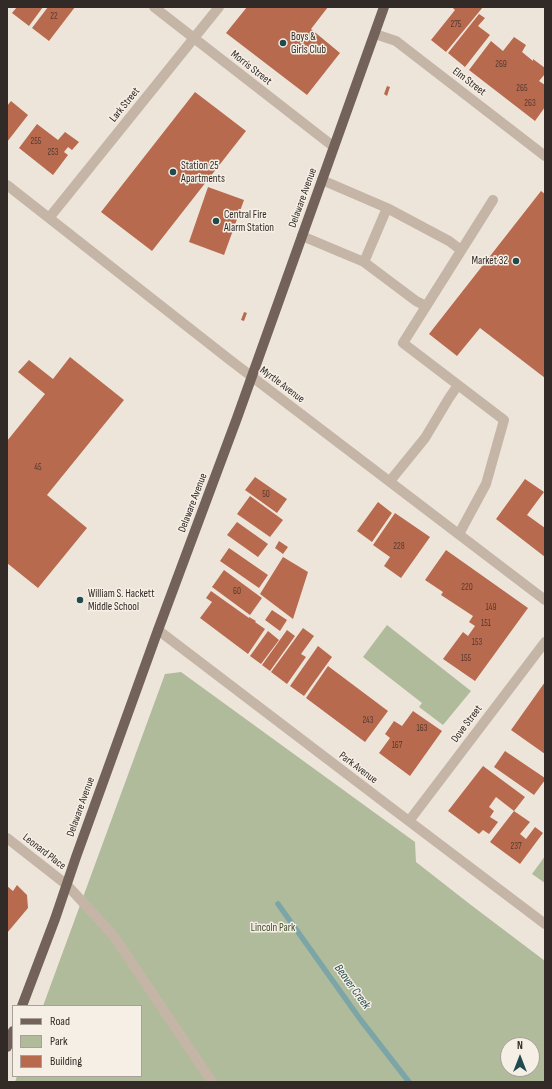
<!DOCTYPE html>
<html>
<head>
<meta charset="utf-8">
<style>
	body { margin:0 }
	#map { position:relative; width:552px; height:1089px; overflow:hidden; background:#eee5da; font-family:"Sofia Sans Condensed",sans-serif }
	canvas { display:block }
	.frame { position:absolute; inset:0; border:8px solid #322a27; pointer-events:none }
	.legend { position:absolute; left:12px; top:1005px; width:130px; height:72px; box-sizing:border-box; background:#f6efe5; border:1px solid #a8a099; margin:0; padding:5px 7px; list-style:none; font-size:12px; color:#322a27 }
	.legend li { display:flex; align-items:center; gap:8px; height:20px }
	.legend b { width:20px; border:1px solid #a8a099 }
	.north { position:absolute; left:500px; top:1037px; width:40px; height:40px; box-sizing:border-box; background:#f6efe5; border:1px solid #a8a099; border-radius:50%; rotate:0deg; font-size:11px; font-weight:700; line-height:16px; text-align:center; color:#322a27 }
	.north::after { content:''; display:block; margin:auto; width:14px; height:18px; background:#214a4e; clip-path:polygon(50% 0,100% 100%,50% 72%,0 100%) }
</style>
</head>
<body>
<div id="map">
<canvas width="552" height="1089"></canvas>
<div class="frame"></div>
<ul class="legend">
<li><b style="height:5px;background:#726259"></b>Road</li>
<li><b style="height:11px;background:#b0bb9c"></b>Park</li>
<li><b style="height:11px;background:#b86a4e"></b>Building</li>
</ul>
<div class="north">N</div>
</div>
<script>
const context = document.querySelector('canvas').getContext('2d');
context.lineJoin = 'round';
function fill(path, color) { context.fillStyle = color; context.fill(path, 'evenodd'); }
const shape = rows => new Path2D(rows.map(r => 'M' + r).join(''));
function stroke(path, color, width, dash) { context.strokeStyle = color; context.lineWidth = width; context.lineCap = dash ? 'butt' : 'round'; context.setLineDash(dash || []); context.stroke(path); }
function drawText(font, color, halo, rows, align = 'center') {
  context.font = font + ' "Sofia Sans Condensed",sans-serif'; context.lineWidth = 3; context.setLineDash([]); context.textBaseline = 'middle'; context.strokeStyle = halo; context.fillStyle = color; for (const [text, x, y, turn = 0] of rows) {
    context.save(); context.translate(x, y); context.rotate((+turn || 0) * Math.PI / 180); context.textAlign = isNaN(turn) ? turn : align; if (halo) context.strokeText(text, 0, 0); context.fillText(text, 0, 0); context.restore();
  }
}
fill(shape([
	[387,625,471,691,443,725,419,707,422,703,363,657],
	[181,672,415,842,416,862,471,905,545,961,545,1082,15,1082,17,1076,141,1076,141,1006,43,1006,165,674],
	[508,1045,532,1045,532,1069,508,1069],
	[545,856,545,883,532,874]
]), '#b0bb9c');
stroke(shape([
	[278,904,360,1019,409,1082]
]), '#7ca5a7', 5.5);
fill(shape([
	[17,7,43,7,29,26,12,13],
	[48,7,75,7,49,41,32,28],
	[247,7,328,7,311,29,340,53,307,95,226,33],
	[452,7,483,7,446,52,431,40,455,10],
	[479,14,485,18,478,26,490,35,465,67,448,53],
	[514,37,526,45,522,52,533,61,533,59,545,68,545,74,539,81,545,85,545,107,535,121,469,70,491,41,503,51],
	[387,86,390,87,387,96,384,94],
	[195,92,246,131,152,251,101,212],
	[11,101,28,115,7,142,7,106],
	[37,124,58,140,65,132,79,142,72,150,68,147,64,152,68,155,53,175,19,148],
	[208,187,244,200,224,255,189,242],
	[541,191,545,194,545,378,480,328,457,356,429,334],
	[244,312,247,313,244,321,241,320],
	[70,357,124,400,47,495,87,528,38,588,7,563,7,441,45,394,18,372,29,360,53,379],
	[255,477,287,499,277,513,245,490],
	[525,479,544,492,527,515,545,528,545,557,496,519],
	[250,496,283,520,270,537,237,514],
	[378,502,392,513,372,542,357,531],
	[395,513,430,537,401,578,384,566,390,557,373,545],
	[237,522,268,544,258,557,227,535],
	[279,541,288,547,283,554,275,548],
	[229,548,268,575,259,588,220,561],
	[446,550,528,608,475,681,443,659,463,632,468,636,475,626,469,622,473,616,441,595,443,592,425,580],
	[283,557,308,572,293,619,260,594],
	[224,570,262,598,250,615,212,587],
	[211,591,249,618,249,617,256,621,255,622,265,629,248,654,200,618,212,602,206,598],
	[272,610,287,620,280,631,265,620],
	[303,628,314,636,301,654,306,657,287,684,271,672],
	[287,630,295,636,270,671,262,665],
	[268,631,279,640,261,664,250,656],
	[318,646,332,657,304,696,290,686],
	[328,666,388,711,365,742,306,698],
	[545,682,545,754,511,730],
	[413,711,442,731,410,776,379,753,390,738,385,734,394,721,402,726],
	[505,751,545,778,545,780,534,795,494,767],
	[483,766,525,797,514,811,496,797,489,807,494,811,490,817,498,822,489,834,483,830,479,834,448,811],
	[514,811,530,822,520,834,526,839,535,827,543,833,520,864,490,842],
	[17,885,27,895,28,908,7,933,7,886,13,891]
]), '#b86a4e');
stroke(shape([
	[154,7,334,147],
	[375,34,396,41,545,156],
	[322,180,387,208,449,241,461,250],
	[7,185,230,360,545,600],
	[49,218,194,38,219,7],
	[302,236,364,262,416,301,426,306],
	[364,262,387,208],
	[390,481,425,438,449,398,458,385],
	[459,534,486,484,504,420,403,343,493,200],
	[158,630,389,806,545,924],
	[409,821,545,642],
	[7,838,67,885,113,935,212,1082]
]), '#c4b5a7', 10);
stroke(shape([
	[22,1006,55,919,76,857,158,630,237,418,384,7],
	[7,1047,13,1031]
]), '#726259', 10);
for (const [x, y, r, color] of [
	[283,43,4,"#214a4e"],
	[173,172,4,"#214a4e"],
	[216,221,4,"#214a4e"],
	[516,261,4,"#214a4e"],
	[80,600,4,"#214a4e"]
]) { const dot = new Path2D(); dot.arc(x, y, r, 0, 2 * Math.PI); context.fillStyle = color; context.fill(dot); stroke(dot, '#f6efe5', 1.5); }
drawText('9px', '#543a31', null, [
	["22",54,17],
	["275",456,25],
	["269",501,65],
	["265",522,89],
	["263",530,104],
	["255",36,142],
	["253",53,153],
	["45",38,468],
	["50",266,495],
	["228",399,547],
	["220",467,588],
	["60",237,592],
	["149",491,608],
	["151",486,624],
	["153",477,643],
	["155",466,659],
	["243",368,721],
	["163",422,729],
	["167",397,746],
	["237",516,847]
]);
drawText('11px', '#322a27', '#f6efe5', [
	["Boys &",291,37],
	["Girls Club",291,50],
	["Station 25",181,166],
	["Apartments",181,179],
	["Central Fire",224,215],
	["Alarm Station",224,228],
	["Market 32",508,261,"right"],
	["William S. Hackett",88,594],
	["Middle School",88,607]
], 'left');
drawText('11px', '#322a27', '#f6efe5', [
	["Morris Street",251,68,38],
	["Elm Street",469,82,37],
	["Lark Street",125,105,-51],
	["Delaware Avenue",303,198,-70],
	["Myrtle Avenue",282,385,37],
	["Delaware Avenue",193,503,-69],
	["Dove Street",467,724,-53],
	["Park Avenue",358,768,37],
	["Delaware Avenue",81,807,-70],
	["Leonard Place",44,852,38]
]);
drawText('11px', '#414d2d', '#f6efe5', [
	["Lincoln Park",273,928]
]);
drawText('italic 12px', '#214a4e', '#f6efe5', [
	["Beaver Creek",352,987,54]
]);
</script>
</body>
</html>
